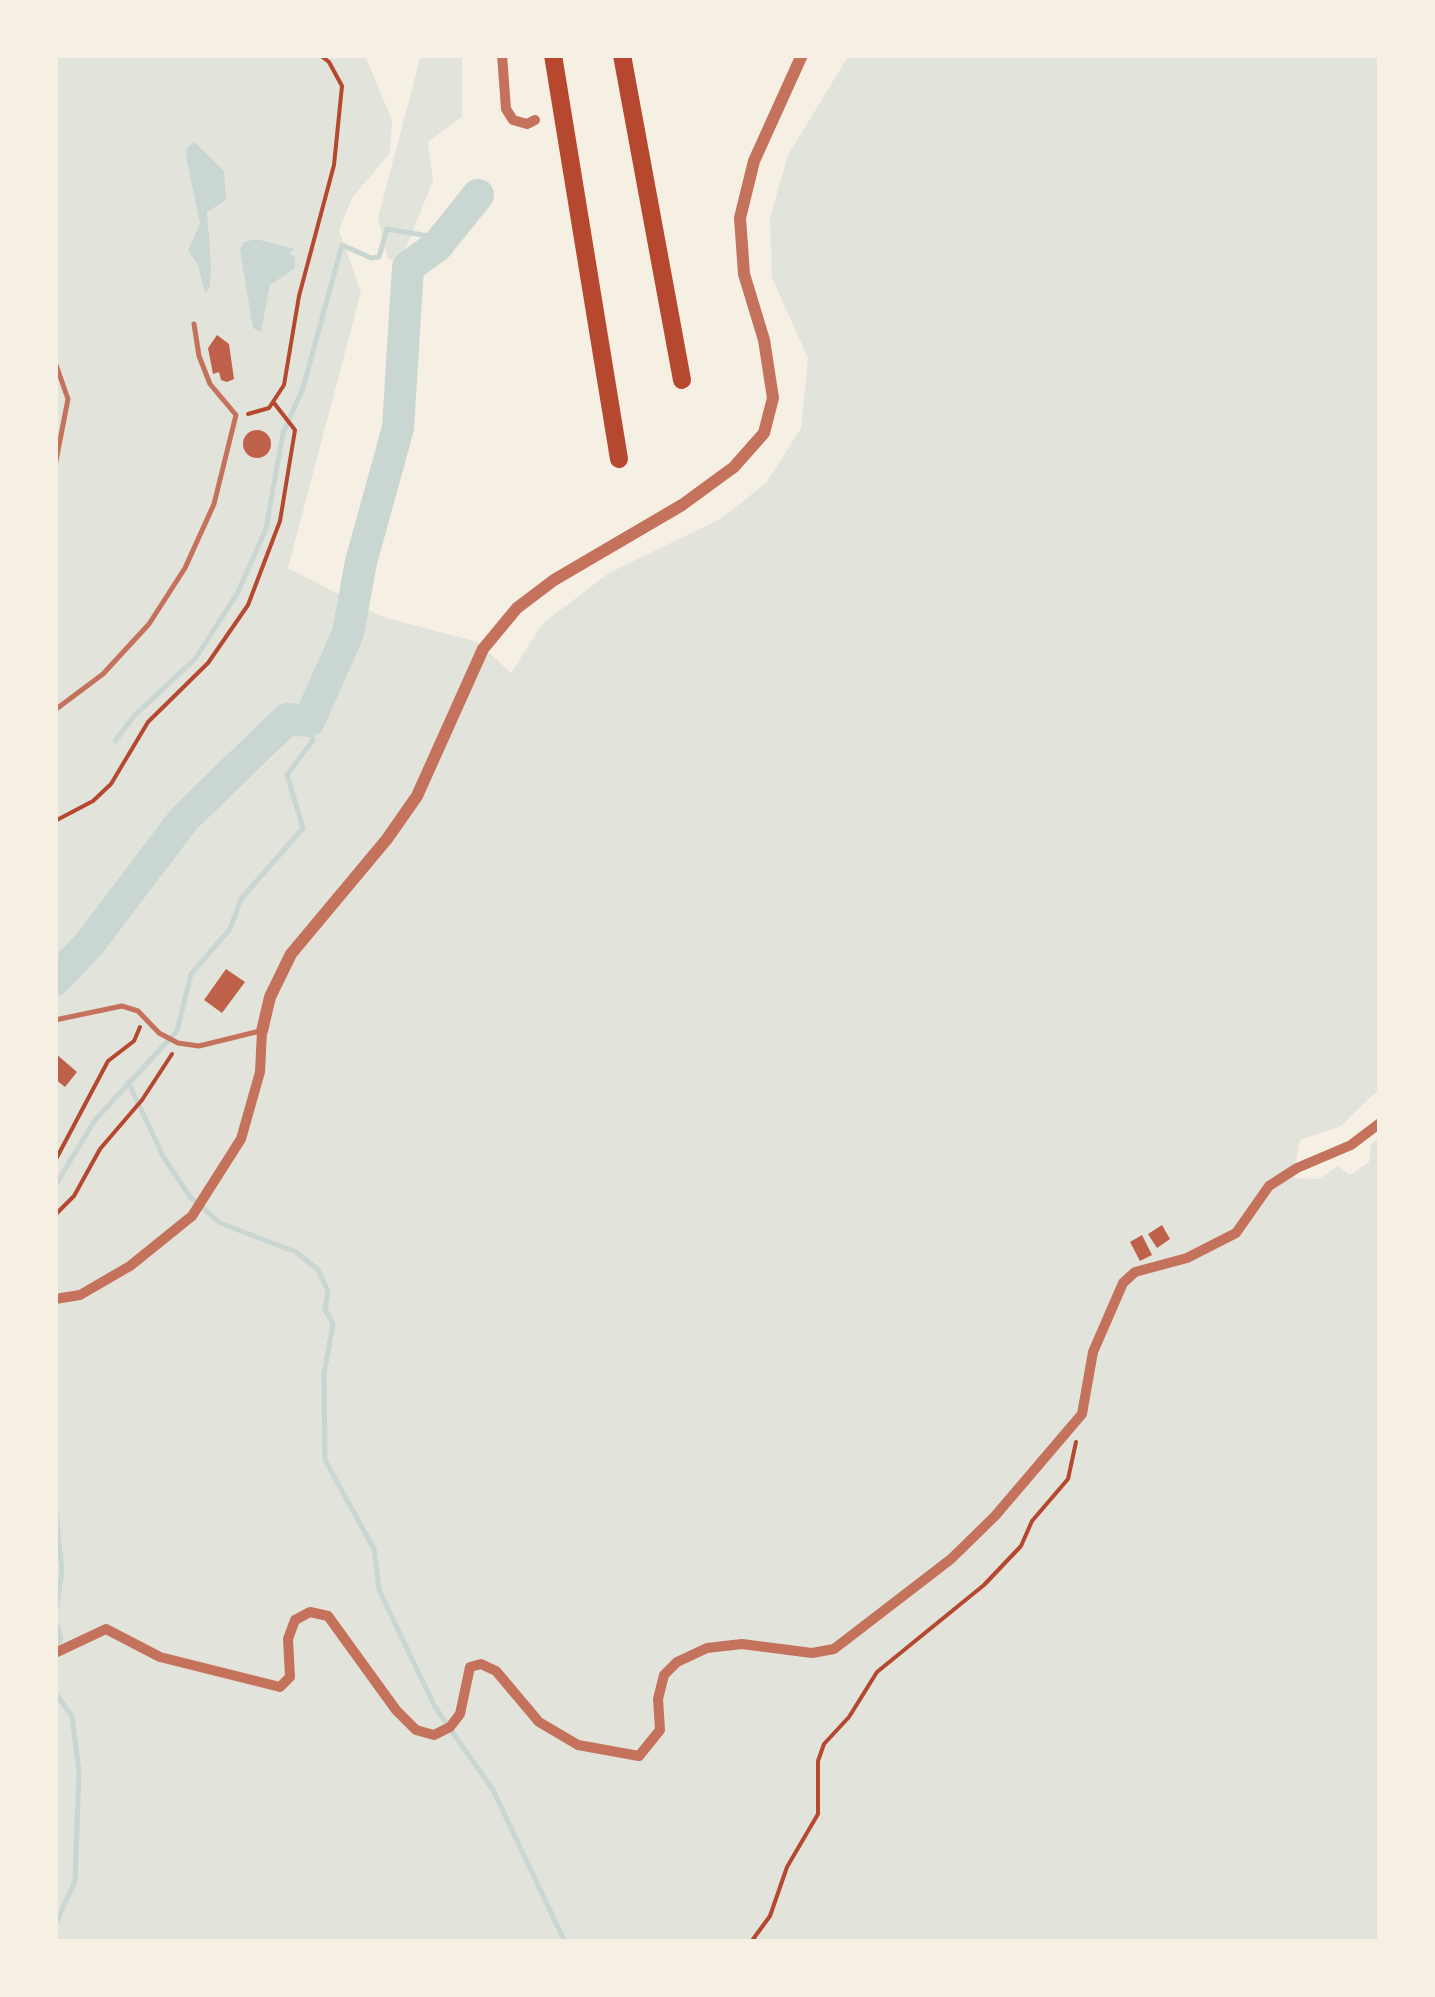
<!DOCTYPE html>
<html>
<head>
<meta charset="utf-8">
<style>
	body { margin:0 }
	#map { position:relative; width:1435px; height:1997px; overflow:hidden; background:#f6efe4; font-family:"Exo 2",sans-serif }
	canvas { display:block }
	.frame { position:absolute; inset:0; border:58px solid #f6efe4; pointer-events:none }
</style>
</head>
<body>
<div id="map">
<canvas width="1435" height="1997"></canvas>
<div class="frame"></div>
</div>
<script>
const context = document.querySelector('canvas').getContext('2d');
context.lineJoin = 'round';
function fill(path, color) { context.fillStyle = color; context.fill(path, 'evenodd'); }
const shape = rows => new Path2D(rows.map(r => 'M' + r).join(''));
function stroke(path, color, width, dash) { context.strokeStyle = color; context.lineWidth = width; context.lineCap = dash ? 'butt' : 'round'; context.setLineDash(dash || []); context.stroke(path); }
fill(shape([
	[55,55,365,55,392,120,390,153,352,198,339,230,361,292,288,568,383,617,478,642,511,673,543,623,609,573,720,519,766,483,801,428,808,358,772,278,770,218,788,155,849,55,1380,55,1380,1088,1341,1126,1300,1140,1293,1178,1319,1179,1338,1166,1350,1175,1369,1162,1371,1145,1380,1135,1380,1942,55,1942],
	[421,55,462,55,462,117,428,142,433,181,401,260,388,259,378,218]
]), '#e2e4dc');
fill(shape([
	[194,142,224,171,226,200,207,212,211,264,210,287,205,293,198,265,188,250,200,224,186,156,187,148],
	[256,239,294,249,290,253,295,258,295,268,270,285,261,332,253,328,240,249,244,242]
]), '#c9d6d2');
stroke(shape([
	[115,741,134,716,195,659,237,594,266,529,283,433,303,388,342,245,371,258,379,257,387,229,429,236,449,231],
	[128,1082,164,1158,191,1198,220,1223,296,1252,318,1270,328,1291,325,1309,333,1324,324,1374,325,1460,374,1549,379,1590,435,1707,493,1790,565,1942],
	[55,1186,95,1120,177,1031,191,974,230,929,241,899,303,828,287,775,313,740,309,721],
	[55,1232,56,1229],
	[55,1504,62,1571,55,1616],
	[55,1619,61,1638,56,1652],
	[55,1693,72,1716,79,1772,75,1881,55,1925]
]), '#c9d6d2', 5);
stroke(shape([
	[55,980,90,943,184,819,287,719,309,721,348,633,361,562,398,428,408,267,437,246,478,195]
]), '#c9d6d2', 32);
fill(shape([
	[217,335,229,344,234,379,227,382,221,380,219,372,213,374,208,348],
	'243 444a14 14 0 1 1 28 0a14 14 0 1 1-28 0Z',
	[226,969,245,982,222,1013,204,1000],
	[55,1053,77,1072,65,1087,55,1079],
	[1162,1225,1170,1239,1157,1248,1148,1234],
	[1142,1235,1152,1255,1140,1261,1130,1242]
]), '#bf614a');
stroke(shape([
	[256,55,265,55],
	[248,414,269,408,284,385,299,296,334,165,342,86,329,62,320,55],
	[55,821,93,801,111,784,148,722,208,663,248,605,280,521,295,430,274,403],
	[55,1161,108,1061,134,1041,140,1027],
	[55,1215,74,1196,100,1149,142,1100,172,1054],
	[751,1942,770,1916,787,1867,818,1814,818,1761,824,1744,849,1717,877,1672,984,1585,1021,1546,1032,1521,1068,1479,1076,1442]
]), '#b5482f', 4);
stroke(shape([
	[55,362,68,399,55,466],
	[55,710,103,674,149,624,185,568,214,504,236,415,210,384,199,356,194,324],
	[55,1020,122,1006,138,1011,159,1033,178,1043,199,1046,260,1031]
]), '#c5725c', 5);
stroke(shape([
	[502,55,506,109,513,120,527,124,535,120],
	[55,1299,80,1295,130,1266,192,1216,241,1139,260,1072,262,1031],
	[55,1653,106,1629,160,1657,280,1687,290,1677,288,1639,295,1620,310,1612,328,1616,396,1710,416,1730,434,1735,450,1727,460,1714,470,1667,481,1664,496,1671,539,1722,578,1745,639,1756,660,1730,658,1699,664,1675,677,1662,707,1648,742,1644,812,1653,834,1649,951,1559,995,1516,1082,1414,1093,1352,1123,1283,1135,1272,1187,1258,1236,1233,1269,1186,1297,1168,1351,1145,1380,1123]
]), '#c5725c', 10);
stroke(shape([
	[262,1031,270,997,291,954,387,839,417,796,483,649,517,608,554,580,682,505,734,467,764,433,773,398,764,340,744,274,740,218,754,161,802,55]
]), '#c5725c', 12);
stroke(shape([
	[553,55,619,459],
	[622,55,682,380]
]), '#b5482f', 18);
</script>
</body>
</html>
